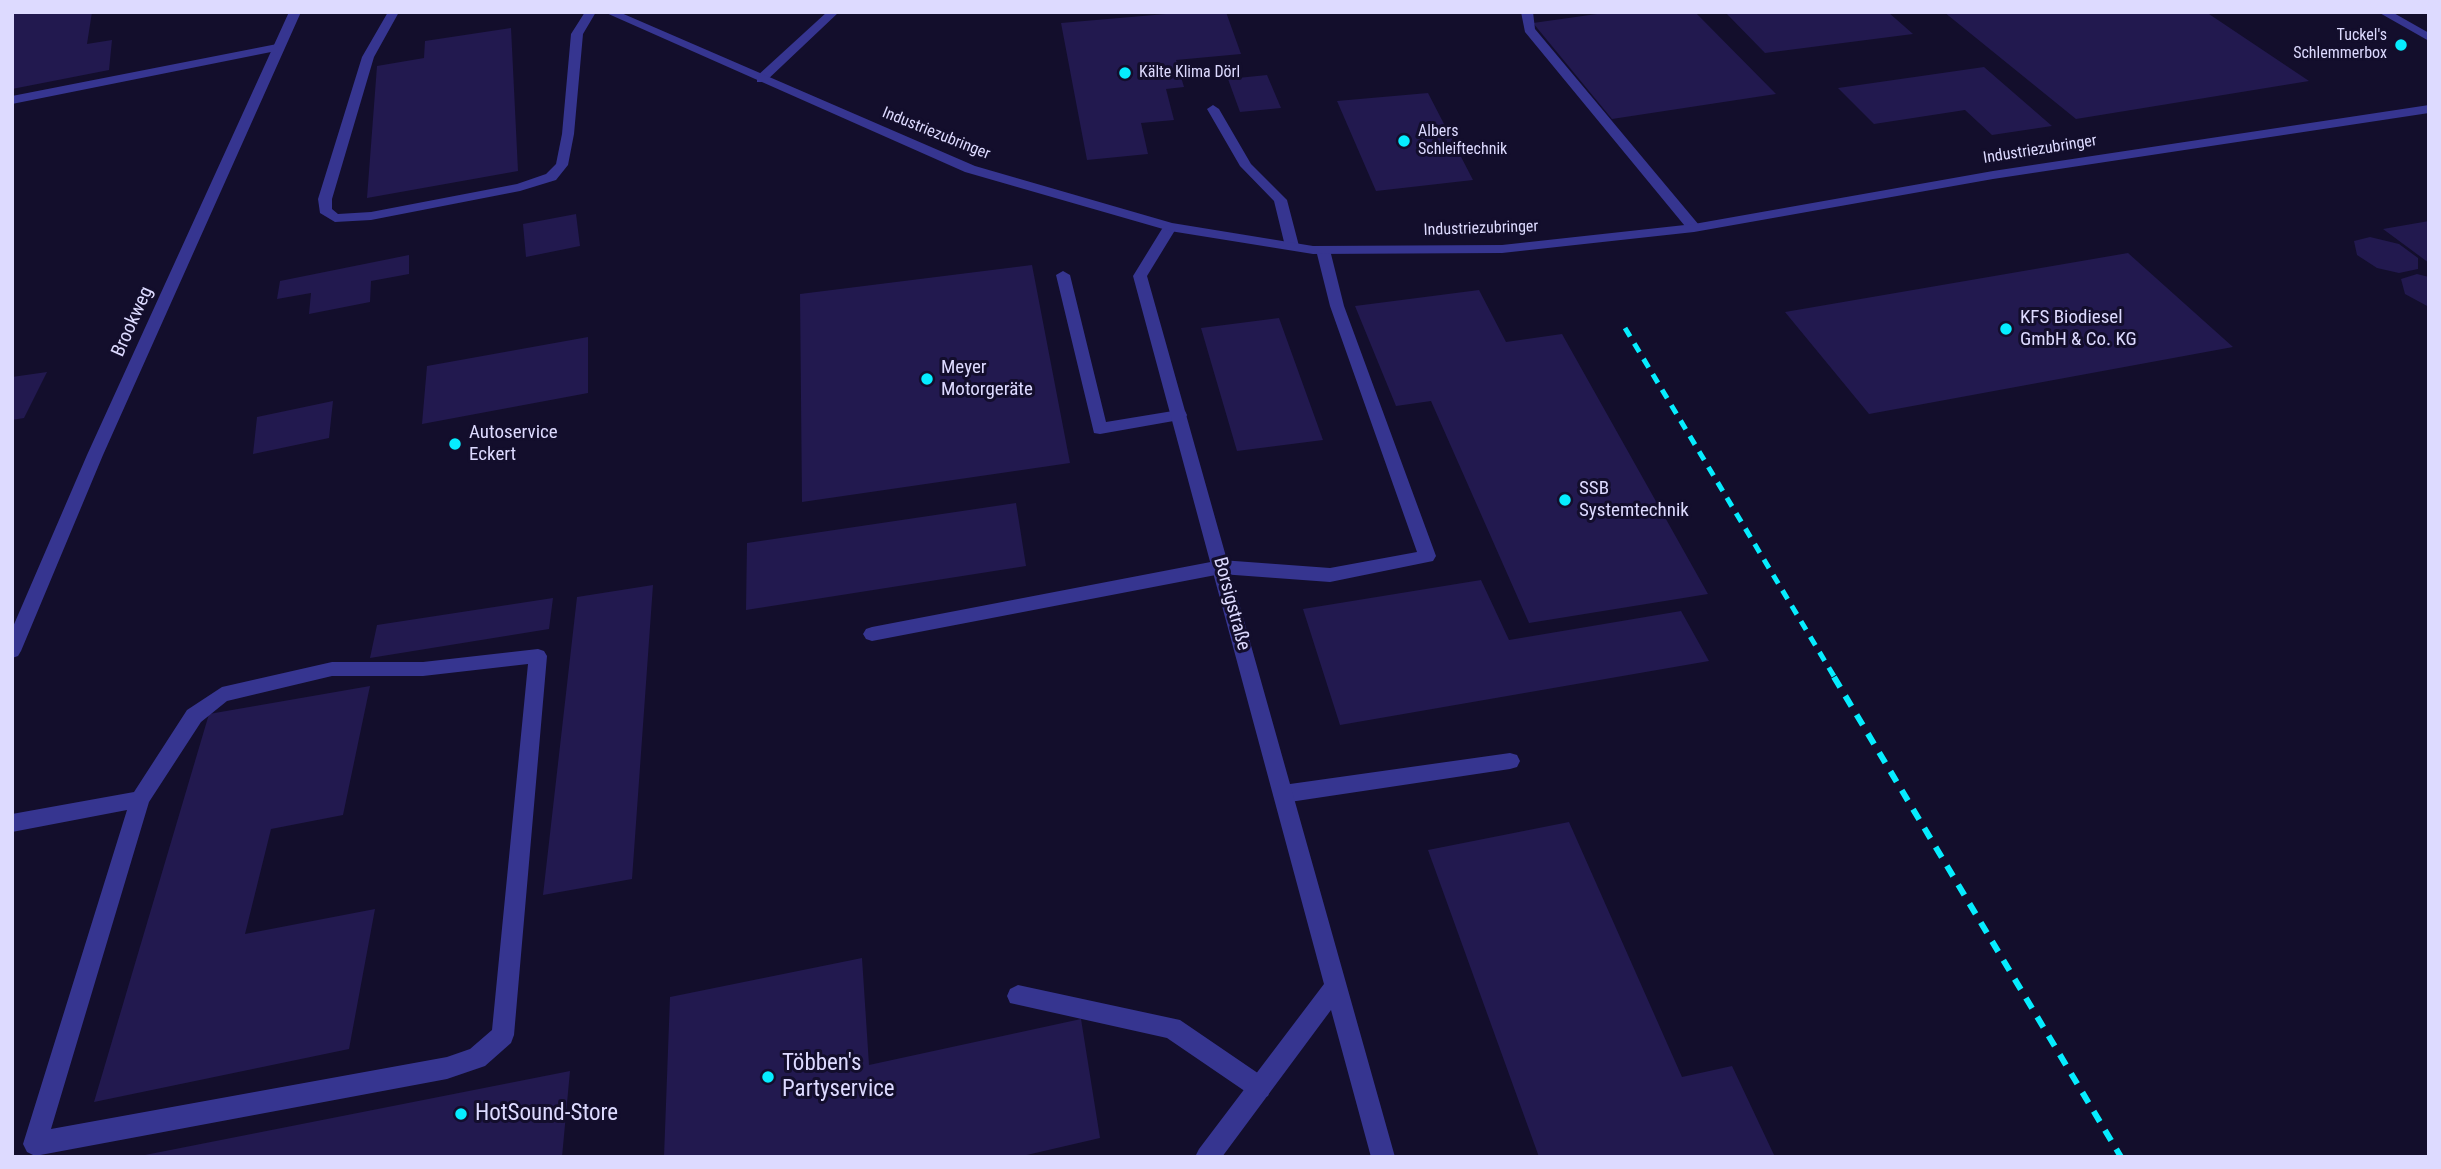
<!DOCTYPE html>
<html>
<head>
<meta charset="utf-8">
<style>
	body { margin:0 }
	#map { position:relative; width:2441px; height:1169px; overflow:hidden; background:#130e2c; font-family:"Roboto Condensed",sans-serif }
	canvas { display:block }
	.frame { position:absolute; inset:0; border:14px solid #dddaff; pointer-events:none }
</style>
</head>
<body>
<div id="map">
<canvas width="2441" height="1169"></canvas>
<div class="frame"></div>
</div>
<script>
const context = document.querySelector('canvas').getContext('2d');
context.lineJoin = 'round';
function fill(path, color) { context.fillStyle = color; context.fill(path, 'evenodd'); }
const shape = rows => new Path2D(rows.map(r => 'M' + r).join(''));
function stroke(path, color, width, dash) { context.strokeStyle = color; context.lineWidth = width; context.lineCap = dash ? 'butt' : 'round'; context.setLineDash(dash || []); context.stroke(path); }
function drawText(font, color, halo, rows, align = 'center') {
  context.font = font + ' "Roboto Condensed",sans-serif'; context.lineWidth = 6; context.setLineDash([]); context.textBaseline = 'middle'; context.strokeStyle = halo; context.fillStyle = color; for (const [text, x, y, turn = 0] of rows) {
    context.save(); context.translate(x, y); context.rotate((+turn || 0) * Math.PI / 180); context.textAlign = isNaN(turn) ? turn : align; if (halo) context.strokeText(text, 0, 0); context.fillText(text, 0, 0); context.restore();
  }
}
fill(shape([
	[12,12,92,12,87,44,112,40,109,70,12,89],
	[1189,12,1226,12,1241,54,1176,60,1184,87,1166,89,1174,120,1141,123,1148,154,1087,160,1061,23],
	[1611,12,1695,12,1776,94,1612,119,1533,23],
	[1725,12,1888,12,1913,34,1765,53],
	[1944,12,2206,12,2309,81,2076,119],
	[511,28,518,171,367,198,377,66,424,58,425,41],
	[1984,67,2052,126,1992,135,1965,110,1874,124,1838,88],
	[1267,75,1281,108,1240,112,1228,79],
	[1428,93,1473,180,1376,191,1337,101],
	[576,214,580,246,526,257,523,224],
	[2429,221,2429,263,2383,229],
	[2370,237,2399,244,2418,258,2418,269,2399,273,2377,268,2357,255,2354,241],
	[2128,253,2233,347,1869,414,1785,312],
	[409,255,409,274,371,281,370,302,309,314,311,293,277,299,280,281],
	[1032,265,1070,463,802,502,800,294],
	[2417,274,2429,277,2429,307,2405,294,2401,279],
	[1479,290,1506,342,1562,334,1708,594,1529,623,1431,401,1396,406,1355,306],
	[1279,318,1323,440,1237,451,1201,328],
	[588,337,588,393,422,424,427,366],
	[47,372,24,418,12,420,12,377],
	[333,401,329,438,253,454,257,417],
	[1016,503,1026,566,746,610,747,543],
	[1481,580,1509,640,1681,611,1709,661,1340,725,1303,609],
	[653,585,632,879,543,895,577,597],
	[553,598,549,629,370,658,377,625],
	[370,686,343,815,271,829,245,934,375,909,349,1049,94,1102,209,714],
	[1569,822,1682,1077,1732,1066,1775,1157,1539,1157,1428,850],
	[862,958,869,1065,1081,1019,1100,1138,1018,1157,664,1157,670,997],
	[570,1071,562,1157,146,1157,145,1155]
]), '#22194f');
fill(shape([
	[388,12,399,12,374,57,332,199,332,209,338,214,371,212,517,184,546,174,556,164,562,134,571,34,585,12,596,12,583,34,574,134,568,165,556,180,520,191,371,220,335,222,320,213,318,199,362,57,388,12],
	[827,12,839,12,765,82,757,82,757,76,827,12],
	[1521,12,1533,12,1535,29,1699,225,1699,231,1689,231,1525,32,1521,12],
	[2378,12,2392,12,2429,33,2429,41,2378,12],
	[277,44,281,46,281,50,12,104,12,96,277,44],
	[1213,105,1219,109,1251,164,1287,200,1299,246,1297,249,1292,250,1285,246,1274,201,1240,166,1207,109,1213,105],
	[1323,246,1330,250,1344,306,1436,556,1433,561,1330,582,1221,574,872,641,866,639,863,634,866,629,872,627,1221,560,1330,568,1417,552,1330,306,1316,250,1323,246],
	[1063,271,1070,275,1106,422,1179,410,1185,411,1187,415,1185,419,1100,434,1094,433,1056,275,1063,271],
	[538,649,544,651,547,656,514,1035,511,1043,485,1066,447,1079,35,1156,27,1152,23,1144,127,810,12,832,12,814,134,792,187,710,222,687,332,662,423,662,538,649],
	[528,664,492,1030,470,1049,447,1057,51,1129,149,802,201,722,227,701,332,676,423,676,528,664],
	[1510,753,1517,755,1520,761,1517,767,1510,769,1283,803,1276,800,1273,794,1276,788,1283,785,1510,753],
	[1018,985,1180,1020,1268,1080,1271,1088,1268,1096,1260,1099,1252,1096,1167,1038,1010,1003,1007,996,1010,989,1018,985]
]), '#363590');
fill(shape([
	[289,12,301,12,103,455,21,651,18,656,12,658,12,629,87,455,289,12],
	[1170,223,1177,227,1147,276,1395,1157,1371,1157,1331,1010,1222,1157,1195,1157,1199,1149,1324,984,1133,276,1165,224,1170,223]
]), '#363590');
fill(shape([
	[604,12,619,12,975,166,1172,223,1313,246,1502,245,1694,224,1993,171,2429,105,2429,113,1993,179,1694,232,1502,253,1313,254,1170,231,965,172,604,12]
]), '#363590');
stroke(shape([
	[1625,328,1835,678]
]), '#06edff', 5, [10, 8]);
stroke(shape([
	[1834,677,2121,1157]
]), '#06edff', 6, [12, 10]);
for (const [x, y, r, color] of [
	[2401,45,7,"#06edff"],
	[1125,73,7,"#06edff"],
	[1404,141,7,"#06edff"],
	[2006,329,7,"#06edff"],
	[927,379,7,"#06edff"],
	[455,444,7,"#06edff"],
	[1565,500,7,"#06edff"],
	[768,1077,7,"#06edff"],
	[461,1114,7,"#06edff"]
]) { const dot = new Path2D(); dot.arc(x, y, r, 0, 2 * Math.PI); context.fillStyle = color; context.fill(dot); stroke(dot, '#130e2c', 2.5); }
drawText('16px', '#dddaff', '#130e2c', [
	["Tuckel's",2387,36,"right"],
	["Schlemmerbox",2387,54,"right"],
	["Kälte Klima Dörl",1139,73],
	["Albers",1418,132],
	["Schleiftechnik",1418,150]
], 'left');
drawText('16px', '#dddaff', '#130e2c', [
	["Industriezubringer",936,134,22],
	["Industriezubringer",2040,150,-9],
	["Industriezubringer",1481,229,-2]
]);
drawText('19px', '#dddaff', '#130e2c', [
	["KFS Biodiesel",2020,318],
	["GmbH & Co. KG",2020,340],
	["Meyer",941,368],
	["Motorgeräte",941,390],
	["Autoservice",469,433],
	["Eckert",469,455],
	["SSB",1579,489],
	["Systemtechnik",1579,511]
], 'left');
drawText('19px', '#dddaff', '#130e2c', [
	["Brookweg",133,322,-66],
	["Borsigstraße",1231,604,75]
]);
drawText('23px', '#dddaff', '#130e2c', [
	["Többen's",782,1064],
	["Partyservice",782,1090],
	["HotSound-Store",475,1114]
], 'left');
</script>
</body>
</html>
